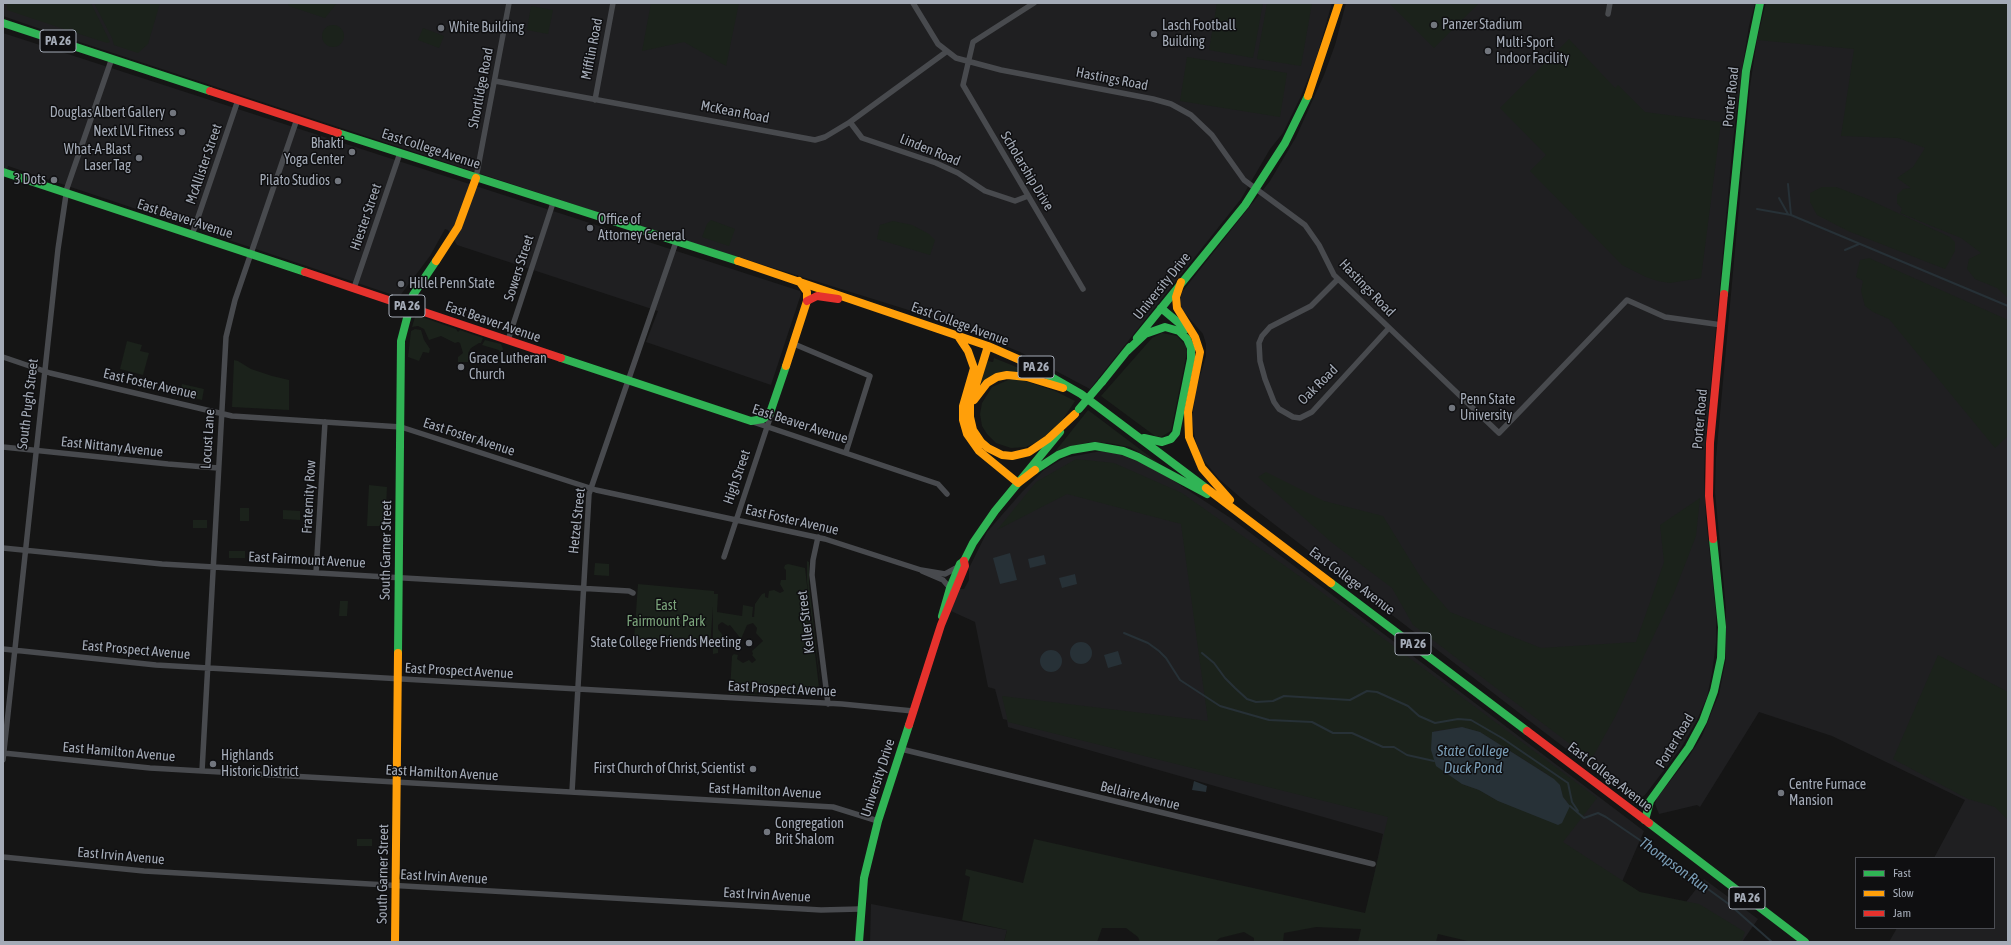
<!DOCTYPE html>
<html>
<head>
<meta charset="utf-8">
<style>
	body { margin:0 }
	#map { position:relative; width:2011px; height:945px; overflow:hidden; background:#151515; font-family:"Asap Condensed",sans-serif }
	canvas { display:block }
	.frame { position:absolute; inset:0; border:4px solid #a4abb7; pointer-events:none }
	.legend { position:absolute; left:1855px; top:857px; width:140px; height:72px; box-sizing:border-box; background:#0f0f11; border:1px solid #4b4d53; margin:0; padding:5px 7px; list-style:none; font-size:12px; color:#a4abb7 }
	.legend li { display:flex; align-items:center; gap:8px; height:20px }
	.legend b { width:20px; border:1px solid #4b4d53 }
</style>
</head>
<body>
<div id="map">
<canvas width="2011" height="945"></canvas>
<div class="frame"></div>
<ul class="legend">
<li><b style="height:5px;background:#30b455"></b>Fast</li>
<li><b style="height:5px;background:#ff9f0a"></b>Slow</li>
<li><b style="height:5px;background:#e5322d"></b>Jam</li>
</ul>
</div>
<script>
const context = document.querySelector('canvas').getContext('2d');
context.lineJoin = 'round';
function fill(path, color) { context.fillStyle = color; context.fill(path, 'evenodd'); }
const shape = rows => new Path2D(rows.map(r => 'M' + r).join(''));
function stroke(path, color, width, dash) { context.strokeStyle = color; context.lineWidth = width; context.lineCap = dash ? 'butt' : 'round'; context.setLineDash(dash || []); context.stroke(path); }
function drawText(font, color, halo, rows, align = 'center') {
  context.font = font + ' "Asap Condensed",sans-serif'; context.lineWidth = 3; context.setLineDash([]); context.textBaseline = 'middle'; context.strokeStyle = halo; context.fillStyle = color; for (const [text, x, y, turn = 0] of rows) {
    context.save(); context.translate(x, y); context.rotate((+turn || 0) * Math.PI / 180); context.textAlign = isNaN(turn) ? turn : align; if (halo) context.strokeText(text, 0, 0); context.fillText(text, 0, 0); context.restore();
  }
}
fill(shape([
	[3,3,1332,3,1316,59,1301,96,1283,133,1270,149,1241,199,1090,389,1020,352,947,322,661,233,46,31,3,16],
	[1346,3,1755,3,1749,26,1742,69,1733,141,1705,448,1704,477,1706,518,1716,614,1716,643,1712,673,1707,697,1696,722,1681,748,1645,795,1638,799,1632,799,1624,793,1527,719,1248,504,1219,479,1201,457,1195,438,1192,419,1196,390,1206,356,1206,344,1203,334,1182,310,1180,301,1182,292,1270,181,1296,137,1324,75,1335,45],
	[1766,3,2008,3,2008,942,1889,942,1897,928,1994,928,1994,858,1934,858,1965,800,1832,736,1759,712,1700,807,1697,805,1659,814,1655,804,1657,798,1688,758,1702,736,1719,694,1726,659,1726,609,1715,492,1716,458,1750,86,1757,40],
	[3,33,800,291,801,294,771,385,646,342,658,311,457,245,448,230,445,229,430,256,399,297,8,166,3,184],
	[1101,451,1119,454,1142,463,1174,481,1232,519,1644,831,1618,891,1686,902,1704,879,1758,919,1742,942,1490,942,1366,913,1383,834,1008,727,1007,720,1003,719,995,689,988,687,975,622,951,611,958,589,964,589,969,580,969,568,987,532,1022,492,1044,470,1064,458],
	[871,904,1007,930,1004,942,870,942]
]), '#1f1f21');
fill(shape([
	[7,3,91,3,110,42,107,43,73,32,72,28,67,30,7,10],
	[94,3,160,3,148,44,138,53,114,45,112,38],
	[288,3,337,3,325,18,289,6],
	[651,3,739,3,726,66,684,42,642,51],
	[1217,3,1263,3,1253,58,1209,50],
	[1267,3,1312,3,1301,66,1257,59],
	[1389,3,1479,3,1434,48],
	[1766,3,2008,3,2008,298,1997,288,1975,279,1967,269,1969,259,1981,253,1961,238,1900,213,1902,209,1897,203,1897,195,1903,189,1911,188,1897,178,1913,167,1925,148,1898,138,1841,136,1854,49,1757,40],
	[531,6,553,10,548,34,527,30],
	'322 36a11 11 0 1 1 22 0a11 11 0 1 1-22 0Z',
	[423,28,444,36,439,48,418,40],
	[1569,39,1615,88,1618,85,1645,112,1721,122,1701,278,1670,283,1658,281,1646,277,1622,265,1530,171,1546,155,1500,108],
	[1187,57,1287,73,1280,117,1180,101],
	[1822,187,1836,187,1865,198,1950,237,1955,242,1955,251,1945,269,1848,231,1817,215,1810,202,1810,193],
	[711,220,735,229,729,246,702,237,707,224],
	[893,221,912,225,929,234,935,240,930,255,877,239,880,225],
	[1869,258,2008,320,2008,436,1995,448,1889,319,1873,312,1865,306,1861,291,1863,281,1856,277,1860,260],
	[419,316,456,329,458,332,460,330,483,338,481,343,479,343,471,348,468,353,468,362,458,362,458,357,463,353,460,343,458,342,455,343,441,336,429,340,424,329,418,326,412,327,415,317],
	[415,329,421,330,424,340,430,349,429,353,423,352,419,361,408,357,411,331],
	[1162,333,1177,336,1186,346,1187,352,1171,431,1161,437,1155,436,1101,396,1152,338],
	[485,340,501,344,503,349,500,359,498,359,500,353,499,350,482,345],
	[127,341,142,345,140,351,149,353,143,375,120,369],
	[994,358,1014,366,1036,376,1022,373,980,387,987,361,993,362],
	[234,360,238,361,251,369,272,376,289,380,289,410,232,407],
	[1019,379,1055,391,1075,401,1061,422,1039,441,1026,447,1011,448,996,443,987,434,982,426,980,414,982,403,992,387,1008,380],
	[182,384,204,389,202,400,180,395],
	[1088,410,1161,465,1130,447,1109,443,1090,442,1069,447,1054,453],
	[435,428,465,438,480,438,480,435,473,431,483,435,484,437,481,446,431,429],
	[1076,459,1114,463,1182,493,1312,585,1597,798,1563,842,1640,892,1699,904,1745,932,1741,942,1472,942,1438,934,1436,942,1358,942,1361,929,1316,927,1284,933,1283,942,1254,942,1254,938,1244,932,1220,938,1215,942,1140,942,1138,937,1126,928,1102,928,1097,942,1004,942,1007,930,962,920,970,877,965,875,966,869,1023,883,1034,839,1365,913,1388,817,1008,722,1002,696,1208,721,1181,524,1067,494,997,530,1036,482],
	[1462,727,1480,732,1547,774,1560,785,1563,797,1568,802,1521,809,1498,801,1479,790,1462,784,1431,750,1434,731],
	[1266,472,1324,501,1383,516,1423,581,1450,612,1541,648,1636,642,1664,562,1660,525,1700,498,1696,536,1674,593,1615,717,1591,760,1413,625,1392,588,1331,542,1258,477],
	[369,485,387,487,385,526,367,526],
	[240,508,249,508,249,521,240,521],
	[283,510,300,511,300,520,283,519],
	[193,520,207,520,207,528,193,528],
	[229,551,245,551,245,558,229,558],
	[807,561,809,562,809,584,822,697,807,582],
	[595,563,609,564,609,576,594,575],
	[788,564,805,568,820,696,730,691,732,656,734,654,738,655,737,659,743,663,749,660,752,663,756,660,752,655,753,654,752,651,763,641,756,633,757,628,753,623,747,625,741,639,730,625,728,626,722,622,718,625,718,629,730,645,725,645,725,644,722,643,722,646,718,646,718,653,713,654,713,607,710,646,634,640,638,584,714,591,714,594,718,594,717,612,742,616,743,605,753,607,752,617,754,617,755,604,762,594,765,593,765,597,768,598,769,591,774,590,780,593,784,591,780,584,781,580,786,580,786,570,784,568,785,565],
	[340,601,348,601,347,616,339,616],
	[1938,655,2008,692,2008,820,1995,807,1968,799,1893,759],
	[730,693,821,698,730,694],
	[357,839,372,839,372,846,357,846]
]), '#1b221b');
fill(shape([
	[1010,553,1017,580,1000,584,993,558],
	[1044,555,1046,564,1030,568,1028,559],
	[1075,574,1077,584,1062,588,1059,578],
	'1070 653a11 11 0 1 1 22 0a11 11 0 1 1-22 0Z',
	'1040 661a11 11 0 1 1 22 0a11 11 0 1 1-22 0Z',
	[1118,651,1122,664,1108,668,1104,655],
	[1462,727,1480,732,1554,779,1560,785,1563,797,1570,806,1562,823,1558,825,1498,801,1479,790,1462,784,1436,766,1431,750,1432,732],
	[1194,781,1207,786,1206,792,1192,790]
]), '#273137');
stroke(shape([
	[1788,184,1791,215],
	[1779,198,1788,214],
	[1757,209,1791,215,2008,306],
	[1845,250,1859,244],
	[1124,633,1148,643,1159,651,1166,658,1180,680,1220,706,1269,720,1312,722,1333,733,1352,733,1383,747,1394,747,1407,755,1434,761],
	[1202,653,1214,663,1225,678,1235,688,1247,699,1256,702,1273,701,1284,696,1350,700,1367,691,1377,692,1408,706,1419,716,1435,723,1458,719,1471,720,1502,738,1568,783,1572,802,1578,811],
	[1570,806,1584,818,1598,813,1606,817,1650,847,1730,905,1772,942]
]), '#273137', 2);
stroke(shape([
	[913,3,938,44,956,58,1001,70,1153,99,1171,104,1191,115,1212,135,1244,180,1305,225,1319,245,1334,275,1499,433,1627,300,1665,317,1722,325],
	[1034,3,973,42,963,85,1083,289],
	[1608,14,1610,3],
	[495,81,815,140,825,137,850,122,946,52],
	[595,100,613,3],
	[850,122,862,138,936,163,958,173,985,191,1015,201,1028,196],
	[476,178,509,3],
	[192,235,238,100],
	[1338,279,1311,306,1270,327,1262,336,1259,343,1260,361,1265,379,1274,402,1279,409,1293,417,1300,418,1312,412,1388,329],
	[354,288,400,153],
	[508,340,553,203],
	[794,344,870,376,846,452],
	[3,357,50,373,232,416,401,427,596,490,825,539,921,570,945,574,958,567],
	[753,422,938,484,947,494],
	[3,447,168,464,218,468],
	[818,537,813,560,812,575,828,704],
	[3,548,162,564,629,591,633,593],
	[724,557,772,412],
	[922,571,943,580,950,588],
	[316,573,325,422],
	[3,649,156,665,842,704,913,711],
	[901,749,1373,864],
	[3,753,150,768,833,807,878,821],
	[3,760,58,249,67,188,112,58],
	[202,771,226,337,235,300,297,119],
	[572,792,589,494,676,242],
	[3,857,144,871,821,910,860,909]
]), '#484a4e', 5.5);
stroke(shape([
	[3,23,210,91],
	[338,133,738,261],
	[3,172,305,272],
	[1724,294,1746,71,1760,3],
	[1161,308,1186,329],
	[1137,338,1245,205,1285,143,1308,96],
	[1127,351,1145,334,1165,327,1179,331,1187,339,1191,348,1191,359,1176,433,1171,439,1162,442,1144,438],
	[561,358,751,421,763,419,770,413,786,366],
	[1027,363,1081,394,1206,488],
	[1102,382,1130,347],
	[1035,470,1058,455,1071,450,1095,446,1123,451,1138,457,1207,494],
	[1331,583,1527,731],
	[942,616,950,588,960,564,964,561,973,543,995,511,1060,432],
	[398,653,401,341,413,295,436,261],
	[1645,820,1650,801,1689,747,1703,721,1714,691,1721,658,1722,627,1713,539],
	[1649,823,1805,942],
	[859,942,864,878,878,821,909,725]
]), '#30b455', 8);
stroke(shape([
	[1308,96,1339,3],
	[436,261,458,227,476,178],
	[738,261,988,346,1027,363],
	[1181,282,1176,297,1177,308,1195,337,1200,352,1188,412,1189,437,1202,468,1230,500],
	[958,336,968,351,974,368,963,406,963,420,967,434,979,451,1018,483,1035,470],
	[988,346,970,404,970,417,973,430,981,442,988,448,1002,455,1012,456,1029,452,1048,439,1075,414],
	[786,366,807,301,807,292,799,281],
	[974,400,987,383,997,377,1007,375,1027,377,1063,388],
	[1206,488,1331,583],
	[395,942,398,653]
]), '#ff9f0a', 8);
stroke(shape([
	[210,91,338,133],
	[305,272,561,358],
	[807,301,817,296,838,299],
	[1713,539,1709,496,1710,443,1724,294],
	[909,725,941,625,965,566,964,561],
	[1527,731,1649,823]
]), '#e5322d', 8);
stroke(shape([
	[1079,409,1102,382]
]), '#30b455', 8);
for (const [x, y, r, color] of [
	[1434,25,4,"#72767e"],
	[441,28,4,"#72767e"],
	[1154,34,4,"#72767e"],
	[1488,51,4,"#72767e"],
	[173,113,4,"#72767e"],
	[182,132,4,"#72767e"],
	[352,152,4,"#72767e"],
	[139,158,4,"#72767e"],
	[54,180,4,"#72767e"],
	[338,181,4,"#72767e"],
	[590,228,4,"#72767e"],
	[401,284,4,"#72767e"],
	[461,367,4,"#72767e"],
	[1452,408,4,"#72767e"],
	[749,643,4,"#72767e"],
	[213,764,4,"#72767e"],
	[753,769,4,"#72767e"],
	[1781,793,4,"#72767e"],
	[767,832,4,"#72767e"]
]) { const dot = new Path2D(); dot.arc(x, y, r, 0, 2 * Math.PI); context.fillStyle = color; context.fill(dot); stroke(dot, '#0f0f11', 1.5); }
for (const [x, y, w] of [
	[58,41,36],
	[407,306,36],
	[1036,367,36],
	[1413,644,36],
	[1747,898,36]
]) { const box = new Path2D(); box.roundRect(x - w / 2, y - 11, w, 22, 3); context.fillStyle = '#0f0f11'; context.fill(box); stroke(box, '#a4abb7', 1); }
drawText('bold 13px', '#a4abb7', null, [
	["PA 26",58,41],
	["PA 26",407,306],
	["PA 26",1036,367],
	["PA 26",1413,644],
	["PA 26",1747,898]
]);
drawText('14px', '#a4abb7', '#0f0f11', [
	["Panzer Stadium",1442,25],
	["Lasch Football",1162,26],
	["Building",1162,42],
	["White Building",449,28],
	["Multi-Sport",1496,43],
	["Indoor Facility",1496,59],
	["Douglas Albert Gallery",165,113,"right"],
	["Next LVL Fitness",174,132,"right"],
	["Bhakti",344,144,"right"],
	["Yoga Center",344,160,"right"],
	["What-A-Blast",131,150,"right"],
	["Laser Tag",131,166,"right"],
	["3 Dots",46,180,"right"],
	["Pilato Studios",330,181,"right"],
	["Office of",598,220],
	["Attorney General",598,236],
	["Hillel Penn State",409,284],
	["Grace Lutheran",469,359],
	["Church",469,375],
	["Penn State",1460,400],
	["University",1460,416],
	["State College Friends Meeting",741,643,"right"],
	["Highlands",221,756],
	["Historic District",221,772],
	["First Church of Christ, Scientist",745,769,"right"],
	["Centre Furnace",1789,785],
	["Mansion",1789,801],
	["Congregation",775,824],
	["Brit Shalom",775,840]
], 'left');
drawText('14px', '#a4abb7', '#0f0f11', [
	["Mifflin Road",592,49,-79],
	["Hastings Road",1112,79,11],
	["Shortlidge Road",481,88,-79],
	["Porter Road",1731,97,-84],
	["McKean Road",735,112,11],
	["East College Avenue",431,149,18],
	["Linden Road",930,150,22],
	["McAllister Street",204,164,-71],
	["Scholarship Drive",1027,171,59],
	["Hiester Street",366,217,-71],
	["East Beaver Avenue",185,219,18],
	["Sowers Street",519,268,-72],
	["University Drive",1162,286,-51],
	["Hastings Road",1367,288,46],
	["East Beaver Avenue",493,322,19],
	["East College Avenue",960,324,20],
	["East Foster Avenue",150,384,13],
	["Oak Road",1318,385,-45],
	["South Pugh Street",28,404,-83],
	["Porter Road",1700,419,-85],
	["East Beaver Avenue",800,424,18],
	["East Foster Avenue",469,437,18],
	["Locust Lane",208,439,-86],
	["East Nittany Avenue",112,447,6],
	["High Street",737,477,-71],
	["Fraternity Row",309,497,-87],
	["East Foster Avenue",792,520,13],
	["Hetzel Street",577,521,-84],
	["South Garner Street",386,550,-89],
	["East Fairmount Avenue",307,560,3],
	["East College Avenue",1352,581,37],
	["Keller Street",806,622,-97],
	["East Prospect Avenue",136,650,5],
	["East Prospect Avenue",459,671,3],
	["East Prospect Avenue",782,689,3],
	["Porter Road",1675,741,-59],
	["East Hamilton Avenue",119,752,5],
	["East Hamilton Avenue",442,773,3],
	["East College Avenue",1610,777,38],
	["University Drive",878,778,-72],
	["East Hamilton Avenue",765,791,3],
	["Bellaire Avenue",1140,796,14],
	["East Irvin Avenue",121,856,5],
	["South Garner Street",383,874,-89],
	["East Irvin Avenue",444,877,3],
	["East Irvin Avenue",767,895,3]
]);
drawText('14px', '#7aa37a', '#0f0f11', [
	["East",666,606],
	["Fairmount Park",666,622]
]);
drawText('italic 15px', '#799cb5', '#0f0f11', [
	["State College",1473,751],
	["Duck Pond",1473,768],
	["Thompson Run",1674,865,36]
]);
</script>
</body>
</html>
